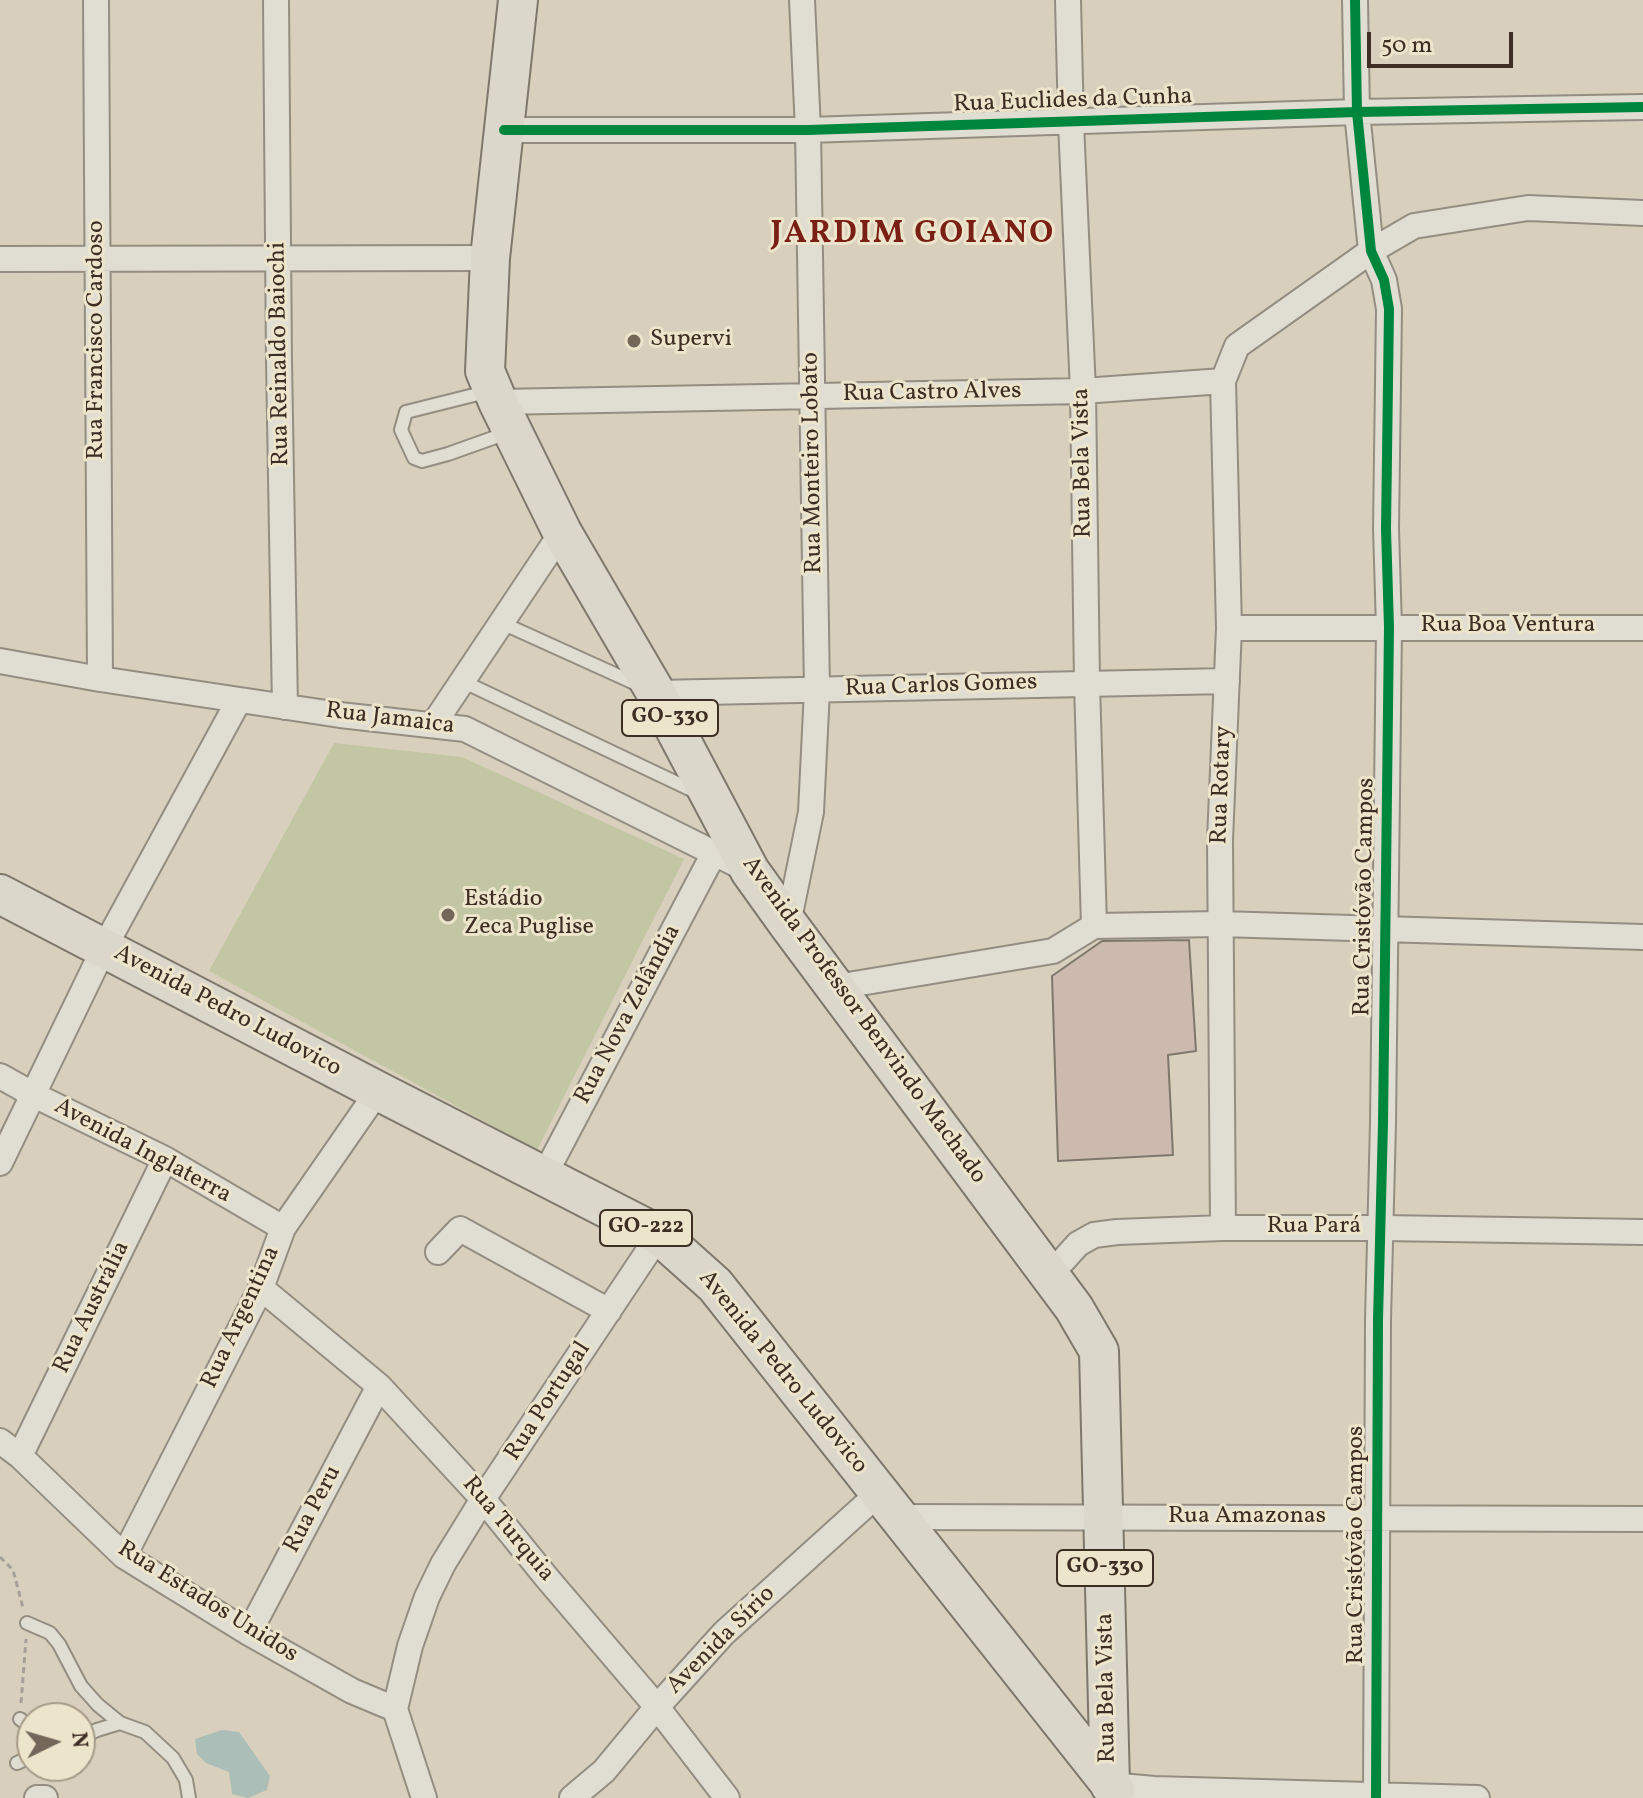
<!DOCTYPE html>
<html>
<head>
<meta charset="utf-8">
<style>
	body { margin:0 }
	#map { position:relative; width:1643px; height:1798px; overflow:hidden; background:#d8d0bc; font-family:Vollkorn,serif }
	canvas { display:block }
	.north { position:absolute; left:16px; top:1702px; width:80px; height:80px; box-sizing:border-box; background:#ede4cc; border:2px solid #a79b88; border-radius:50%; rotate:85deg; font-size:22px; font-weight:700; line-height:32px; text-align:center; color:#3d2e23 }
	.north::after { content:''; display:block; margin:auto; width:28px; height:36px; background:#736759; clip-path:polygon(50% 0,100% 100%,50% 72%,0 100%) }
	.scale { position:absolute; left:1367px; top:32px; width:146px; height:36px; box-sizing:border-box; border:4px solid #3d2e23; border-top:0; padding-left:10px; font-size:24px; line-height:28px; white-space:nowrap; color:#3d2e23; -webkit-text-stroke:6px #ede4cc; paint-order:stroke }
</style>
</head>
<body>
<div id="map">
<canvas width="1643" height="1798"></canvas>
<div class="north">N</div>
<div class="scale">50 m</div>
</div>
<script>
const context = document.querySelector('canvas').getContext('2d');
context.lineJoin = 'round';
function fill(path, color) { context.fillStyle = color; context.fill(path, 'evenodd'); }
const shape = rows => new Path2D(rows.map(r => 'M' + r).join(''));
function stroke(path, color, width, dash) { context.strokeStyle = color; context.lineWidth = width; context.lineCap = dash ? 'butt' : 'round'; context.setLineDash(dash || []); context.stroke(path); }
function drawText(font, color, halo, rows, align = 'center') {
  context.font = font + ' Vollkorn,serif'; context.lineWidth = 6; context.setLineDash([]); context.textBaseline = 'middle'; context.strokeStyle = halo; context.fillStyle = color; for (const [text, x, y, turn = 0] of rows) {
    context.save(); context.translate(x, y); context.rotate((+turn || 0) * Math.PI / 180); context.textAlign = isNaN(turn) ? turn : align; if (halo) context.strokeText(text, 0, 0); context.fillText(text, 0, 0); context.restore();
  }
}
fill(shape([
	[334,743,462,757,684,859,537,1150,209,971]
]), '#c2c6a3');
fill(shape([
	[222,1730,239,1732,270,1776,267,1790,248,1798,232,1794,229,1772,206,1763,197,1754,195,1739]
]), '#acbeb8');
const building = shape([
	[1189,940,1196,1051,1168,1055,1173,1155,1058,1161,1052,976,1102,941,1189,940]
]);
fill(building, '#cbbaad');
stroke(building, '#7e776c', 2);
const lane = shape([
	[490,391,406,412,401,430,414,458,422,461,448,454,507,433],
	[502,623,641,686],
	[462,681,698,793],
	[27,1623,50,1633,59,1644,81,1686,98,1705,120,1723],
	[20,1719,32,1728],
	[80,1738,97,1730,120,1723,145,1732,173,1758,186,1780,189,1798],
	[17,1763,32,1756]
]);
const street = shape([
	[96,0,100,679],
	[276,0,279,361,285,707],
	[1068,0,1071,123,1083,391,1087,683,1094,926],
	[1355,0,1357,112,1371,251,1384,280,1389,309,1386,529,1389,627,1383,1123,1378,1320,1376,1798],
	[504,130,808,130,1357,112,1643,107],
	[0,259,490,258],
	[498,402,1083,391,1223,381],
	[1229,628,1643,628],
	[0,661,100,679,340,715,465,729,750,871],
	[656,693,1227,681],
	[433,725,562,532],
	[788,924,811,812,817,690,808,130,802,0],
	[836,987,1053,951,1094,926,1221,924,1643,937],
	[0,1076,34,1095,165,1159,283,1228],
	[0,1163,104,948,239,700],
	[544,1176,714,853],
	[1223,1228,1220,840,1229,628,1223,381,1237,346,1371,251,1414,226,1528,208,1643,213],
	[438,1252,460,1229,609,1311],
	[1050,1275,1078,1244,1094,1235,1117,1232,1223,1228,1381,1228,1643,1232],
	[261,1288,379,1386,483,1499,547,1578,657,1707,727,1798],
	[0,1441,20,1456,124,1556,249,1633,352,1691,395,1709],
	[20,1456,165,1159],
	[900,1517,1643,1519],
	[124,1556,261,1288,283,1228,378,1091],
	[249,1633,379,1386],
	[1110,1785,1154,1789,1477,1798],
	[37,1798,45,1798],
	[424,1798,395,1709,410,1646,427,1597,443,1564,483,1499,659,1235],
	[572,1798,604,1771,657,1707,724,1633,880,1492]
]);
const primary = shape([
	[518,0,490,258,485,371,498,402,562,532,656,693,750,871,788,924,1074,1308,1099,1351,1110,1785],
	[0,894,378,1091,659,1235,715,1285,1115,1790]
]);
stroke(lane, '#948d81', 16);
stroke(street, '#948d81', 28);
stroke(primary, '#7e776c', 42);
stroke(shape([
	[0,1557,13,1570,23,1608],
	[21,1703,26,1639]
]), '#a6a198', 3, [6, 4]);
stroke(lane, '#e0ddd3', 12);
stroke(street, '#e0ddd3', 24);
stroke(primary, '#dbd7cb', 38);
stroke(shape([
	[1355,0,1357,112,1371,251,1384,280,1389,309,1386,529,1389,627,1383,1123,1378,1320,1376,1798],
	[504,130,808,130,1357,112,1643,107]
]), '#00873e', 10);
for (const [x, y, r, color] of [
	[634,341,8,"#736759"],
	[448,915,8,"#736759"]
]) { const dot = new Path2D(); dot.arc(x, y, r, 0, 2 * Math.PI); context.fillStyle = color; context.fill(dot); stroke(dot, '#ede4cc', 3); }
for (const [x, y, w] of [
	[670,718,96],
	[646,1228,92],
	[1105,1568,96]
]) { const box = new Path2D(); box.roundRect(x - w / 2, y - 18, w, 36, 6); context.fillStyle = '#ede4cc'; context.fill(box); stroke(box, '#3d2e23', 2); }
drawText('bold 22px', '#3d2e23', null, [
	["GO-330",670,718],
	["GO-222",646,1228],
	["GO-330",1105,1568]
]);
drawText('24px', '#3d2e23', '#ede4cc', [
	["Rua Euclides da Cunha",1073,102,-2],
	["Rua Francisco Cardoso",98,340,-90],
	["Rua Reinaldo Baiochi",281,354,-91],
	["Rua Castro Alves",932,394,-1],
	["Rua Monteiro Lobato",814,463,-91],
	["Rua Bela Vista",1084,463,-91],
	["Rua Boa Ventura",1508,627],
	["Rua Carlos Gomes",941,687,-2],
	["Rua Jamaica",390,720,7],
	["Rua Rotary",1223,785,-88],
	["Rua Cristóvão Campos",1366,897,-89],
	["Avenida Pedro Ludovico",227,1012,28],
	["Rua Nova Zelândia",629,1015,-62],
	["Avenida Professor Benvindo Machado",863,1021,54],
	["Avenida Inglaterra",142,1152,28],
	["Rua Pará",1314,1228],
	["Rua Austrália",93,1308,-64],
	["Rua Argentina",242,1318,-65],
	["Avenida Pedro Ludovico",782,1373,51],
	["Rua Portugal",549,1402,-57],
	["Rua Peru",314,1510,-62],
	["Rua Amazonas",1247,1518],
	["Rua Turquia",507,1530,50],
	["Rua Cristóvão Campos",1358,1545,-90],
	["Rua Estados Unidos",207,1603,32],
	["Avenida Sírio",722,1641,-45],
	["Rua Bela Vista",1108,1688,-91]
]);
drawText('24px', '#3d2e23', '#ede4cc', [
	["Supervi",650,341],
	["Estádio",464,901],
	["Zeca Puglise",464,929]
], 'left');
context.letterSpacing = '2px';
drawText('bold 32px', '#7a1f14', '#ede4cc', [
	["JARDIM GOIANO",913,236]
]);
context.letterSpacing = '0px';
</script>
</body>
</html>
